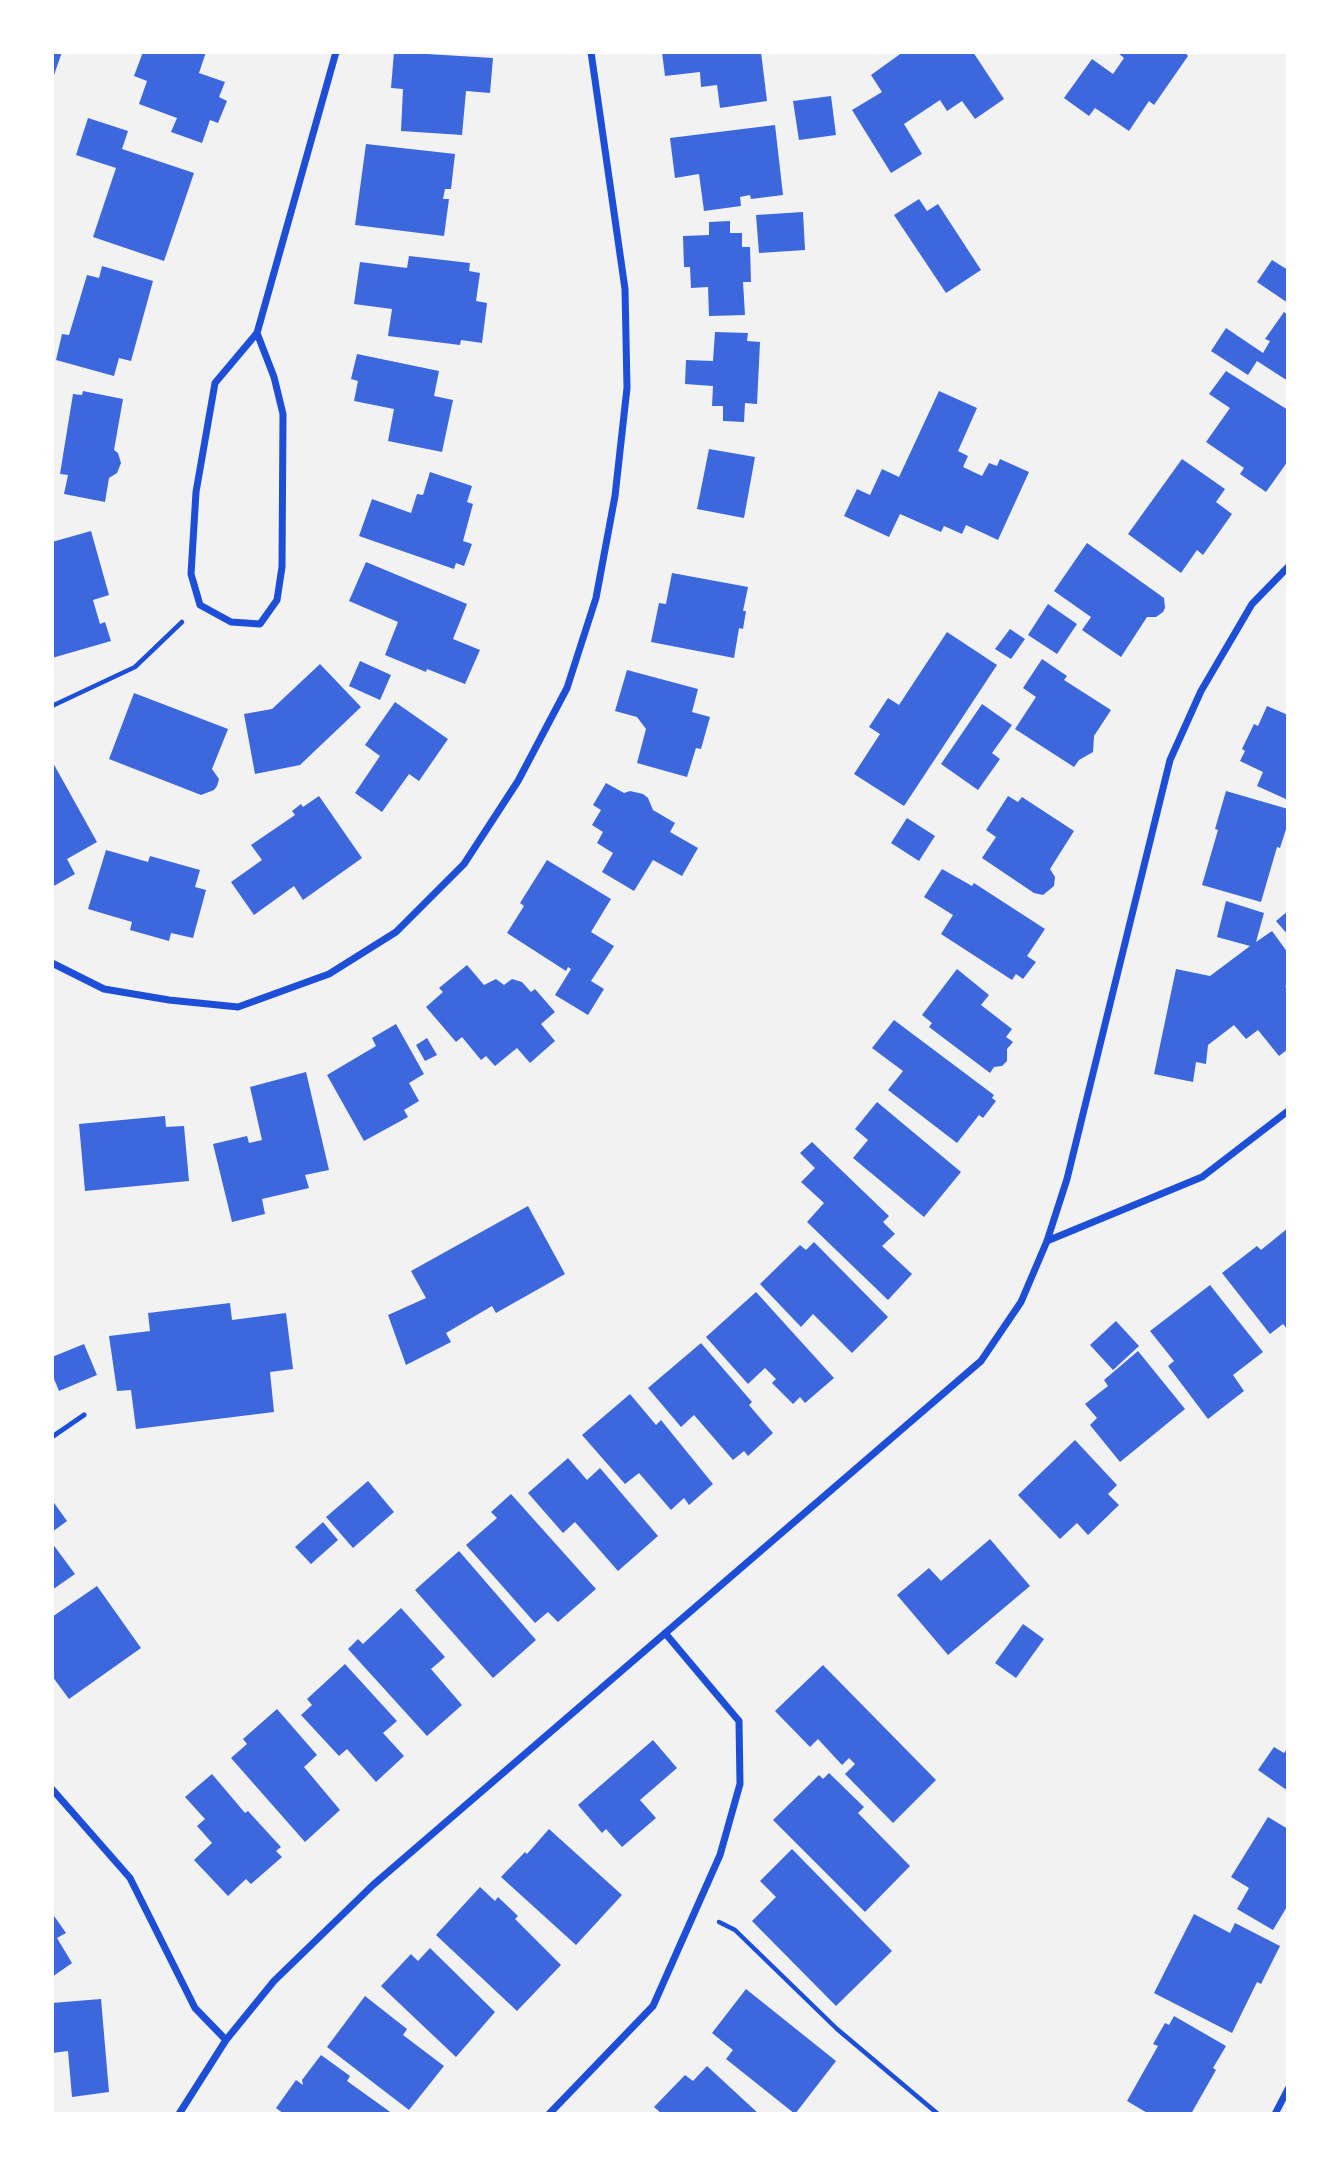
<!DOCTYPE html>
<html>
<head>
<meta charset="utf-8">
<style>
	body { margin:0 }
	#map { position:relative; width:1340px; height:2166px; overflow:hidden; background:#f2f2f2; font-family:Overpass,sans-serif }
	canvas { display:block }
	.frame { position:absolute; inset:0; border:54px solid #fff; pointer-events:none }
</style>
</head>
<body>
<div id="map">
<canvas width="1340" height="2166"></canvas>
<div class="frame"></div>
</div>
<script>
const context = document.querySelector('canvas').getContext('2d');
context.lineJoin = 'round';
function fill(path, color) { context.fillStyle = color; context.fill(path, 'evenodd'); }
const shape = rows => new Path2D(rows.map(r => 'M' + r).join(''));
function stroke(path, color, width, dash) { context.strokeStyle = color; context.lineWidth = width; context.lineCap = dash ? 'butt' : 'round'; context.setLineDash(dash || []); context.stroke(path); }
fill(shape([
	[52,52,62,52,53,78,52,78],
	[143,52,206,52,199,73,225,82,219,97,227,101,218,123,210,120,202,143,171,132,177,118,139,104,147,81,134,76],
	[394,52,493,58,490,93,466,91,462,135,401,131,403,89,391,88],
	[662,52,761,52,767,101,720,108,717,85,701,87,700,72,665,76],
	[903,52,973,52,1004,99,975,119,962,101,947,111,940,100,904,124,922,154,891,173,852,110,882,92,871,75],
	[1117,52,1185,52,1188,56,1154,105,1149,101,1129,131,1095,108,1089,116,1064,98,1092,59,1113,74,1124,58],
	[831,96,836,135,799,140,793,101],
	[88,118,128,131,122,149,194,173,164,261,93,237,116,168,76,155],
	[775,125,783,195,751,199,750,195,740,197,741,206,704,211,699,174,675,178,670,138],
	[366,144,455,154,451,189,445,189,443,199,449,199,444,236,355,225],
	[919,199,927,211,938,204,981,270,946,293,894,215],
	[803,212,805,250,759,253,756,215],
	[730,221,730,233,742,233,742,247,750,247,751,282,743,282,745,315,709,316,708,287,691,288,690,267,684,267,683,236,709,235,709,222],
	[409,256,470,263,469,271,480,273,476,301,487,303,482,343,461,340,460,345,388,336,392,309,354,304,360,262,407,268],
	[1272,260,1288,270,1288,303,1257,282],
	[102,266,153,281,131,361,119,358,114,376,56,360,62,334,69,335,87,275,99,278],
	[1284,312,1288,315,1288,381,1257,361,1248,375,1211,351,1226,328,1263,353,1270,341,1265,339],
	[715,332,748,333,747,341,760,342,757,404,745,403,744,422,723,421,723,406,712,406,713,386,685,384,686,360,713,361],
	[357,354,439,371,434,396,453,400,442,452,388,441,394,409,354,401,358,381,351,379],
	[1226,371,1288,410,1288,461,1266,492,1240,474,1244,468,1206,442,1230,408,1209,394],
	[83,391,123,399,114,450,118,453,121,463,117,473,109,478,105,502,64,494,68,475,60,474,73,394,82,395],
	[939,391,977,408,958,451,968,456,963,467,982,476,989,463,997,466,1000,459,1029,472,998,540,966,525,962,534,944,526,941,532,900,514,889,537,844,516,857,489,870,495,882,469,899,477],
	[709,449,755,457,744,518,697,509],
	[1182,459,1225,489,1216,502,1232,514,1203,555,1197,550,1181,573,1128,534],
	[430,472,472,486,467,502,473,504,463,541,472,544,464,566,456,563,454,569,359,536,372,499,411,513,417,494,423,495],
	[91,531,109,595,93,600,100,624,105,622,111,641,52,658,52,542],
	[1087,543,1164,598,1165,608,1163,612,1156,617,1147,617,1121,657,1082,630,1091,617,1054,591],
	[366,562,467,604,453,639,480,650,465,684,427,669,426,672,385,655,398,622,349,601],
	[672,573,748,587,743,611,746,611,743,629,739,628,734,658,651,642,659,603,666,604],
	[1048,604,1077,624,1057,654,1028,635],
	[1010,629,1025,639,1011,659,995,649],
	[947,632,997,665,904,806,854,774,880,734,869,727,888,698,899,705],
	[1042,659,1067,676,1064,680,1111,710,1094,736,1093,752,1079,760,1074,767,1015,729,1036,697,1023,688],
	[360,661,391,675,380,700,349,686],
	[320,664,361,707,300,765,255,774,244,714,272,709],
	[627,670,698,689,692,712,710,717,701,749,696,748,687,777,637,763,646,729,637,717,615,711],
	[134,693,228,729,212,769,219,779,217,786,214,790,201,795,109,759],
	[395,702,448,739,419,781,409,774,382,812,355,793,380,756,365,745],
	[982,704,1012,725,992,753,1000,759,978,790,941,764],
	[1267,706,1288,715,1288,800,1257,786,1263,772,1240,761,1245,751,1242,749,1254,724,1258,726],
	[52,761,97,842,67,859,75,874,52,887],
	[606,783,624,793,630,791,643,794,648,798,653,810,675,823,670,832,698,848,682,876,653,860,634,891,602,872,613,853,597,843,603,832,592,825,601,810,593,805],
	[1226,791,1288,809,1288,823,1280,848,1277,847,1261,902,1202,885,1218,830,1215,829],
	[319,796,362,858,303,900,294,886,254,915,231,882,262,860,251,845,295,815,292,811,301,804,303,807],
	[1008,796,1018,802,1022,797,1074,831,1050,869,1055,877,1054,886,1043,895,1034,893,982,858,996,837,986,830],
	[907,818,935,836,919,861,891,843],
	[106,850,148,862,150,856,200,870,195,887,206,890,193,938,171,933,169,941,130,930,132,922,88,909],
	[547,860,611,899,591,932,614,946,591,981,604,989,588,1015,555,995,571,969,568,967,566,971,507,933,524,906,520,903],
	[942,869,972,886,974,883,1045,929,1027,956,1036,962,1023,979,1016,974,1012,980,941,934,953,915,924,897],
	[1226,901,1264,913,1256,942,1272,931,1288,953,1288,985,1285,986,1288,989,1288,1049,1279,1056,1258,1030,1246,1039,1234,1025,1208,1045,1206,1064,1196,1062,1193,1082,1154,1074,1176,969,1210,976,1250,946,1217,937],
	[1288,911,1288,935,1276,921],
	[467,965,484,985,496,979,504,985,512,979,522,982,531,992,535,989,555,1012,541,1024,555,1041,530,1063,517,1048,495,1066,486,1056,481,1060,462,1037,456,1042,426,1007,443,992,439,988],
	[957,969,989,995,981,1005,1012,1029,1006,1037,1013,1042,1007,1049,1007,1061,1002,1066,994,1067,990,1073,929,1027,932,1023,922,1015],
	[894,1020,994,1095,992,1098,996,1101,983,1118,979,1115,957,1143,888,1090,903,1071,872,1048],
	[396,1024,424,1074,409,1083,419,1101,404,1110,408,1117,364,1141,327,1075,376,1046,372,1038],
	[427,1038,437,1055,425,1061,416,1045],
	[306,1072,329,1170,305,1175,309,1188,262,1199,265,1214,232,1222,213,1144,247,1136,249,1143,262,1140,250,1087],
	[877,1102,961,1172,924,1217,853,1158,868,1140,855,1129],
	[165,1116,166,1127,184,1126,189,1181,85,1191,79,1124],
	[812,1142,889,1216,883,1222,895,1234,882,1246,912,1274,888,1300,807,1222,824,1203,801,1182,815,1168,800,1153],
	[528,1206,565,1274,496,1313,492,1306,446,1333,451,1342,406,1365,388,1315,426,1298,411,1271],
	[1288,1228,1288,1330,1283,1324,1270,1334,1222,1273,1257,1246,1261,1250],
	[814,1242,888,1317,852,1353,813,1314,801,1327,760,1284,800,1245,806,1250],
	[1210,1285,1263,1352,1233,1375,1244,1391,1208,1419,1168,1366,1174,1361,1150,1331],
	[756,1292,834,1378,805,1403,800,1397,793,1404,772,1383,776,1379,765,1368,748,1384,706,1337],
	[230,1303,232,1320,286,1313,293,1369,270,1372,274,1412,136,1429,131,1390,117,1391,109,1336,150,1331,148,1313],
	[1116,1321,1139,1346,1113,1370,1090,1345],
	[701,1343,752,1402,749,1405,773,1433,748,1456,744,1451,733,1460,694,1415,681,1427,648,1388],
	[84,1344,97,1375,59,1391,52,1374,52,1357],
	[1138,1351,1185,1409,1120,1462,1090,1425,1097,1418,1085,1404,1108,1386,1104,1380],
	[630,1394,656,1425,661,1420,713,1484,689,1505,684,1498,671,1510,639,1473,625,1484,582,1435],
	[1075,1440,1117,1485,1108,1494,1119,1505,1088,1535,1077,1523,1060,1539,1018,1495],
	[568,1458,587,1480,600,1468,658,1536,618,1571,575,1522,563,1533,528,1493],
	[368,1481,394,1512,353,1548,326,1517],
	[511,1494,596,1589,558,1622,548,1612,535,1623,466,1545,497,1518,491,1512],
	[52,1500,67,1521,52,1532],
	[323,1522,338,1540,311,1564,295,1547],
	[990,1539,1030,1586,948,1655,897,1595,929,1568,941,1581],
	[52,1543,75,1574,52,1590],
	[459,1551,536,1640,493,1678,415,1590],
	[97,1586,141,1648,69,1699,52,1676,52,1617],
	[401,1608,445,1657,431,1669,462,1705,427,1736,348,1649,358,1639,363,1644],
	[1023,1624,1044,1639,1016,1678,995,1663],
	[345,1664,397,1721,383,1733,404,1756,376,1782,347,1749,339,1756,301,1715,312,1705,307,1699],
	[823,1665,936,1780,893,1823,845,1774,855,1764,849,1758,842,1765,818,1739,810,1747,775,1711],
	[277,1709,317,1755,304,1767,340,1810,305,1842,231,1758,247,1744,243,1739],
	[653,1740,677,1768,640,1800,656,1818,622,1847,606,1829,602,1833,578,1805],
	[1274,1747,1284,1753,1288,1748,1288,1791,1258,1770],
	[829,1773,864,1807,858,1813,910,1866,865,1912,773,1820,819,1775,823,1779],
	[212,1774,245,1813,248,1811,281,1847,276,1851,282,1857,251,1884,246,1879,228,1896,194,1860,212,1843,197,1826,205,1819,185,1797],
	[1268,1817,1288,1829,1288,1905,1273,1930,1237,1909,1249,1888,1231,1877],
	[549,1829,622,1895,576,1945,501,1877,525,1852,527,1854],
	[792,1849,892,1951,836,2006,752,1921,776,1897,760,1881],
	[480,1887,495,1901,498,1897,518,1916,515,1919,561,1965,517,2011,436,1935],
	[52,1913,66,1933,57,1938,72,1963,52,1977],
	[1194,1914,1230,1933,1235,1923,1280,1946,1261,1984,1257,1982,1232,2033,1154,1993],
	[430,1948,495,2012,456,2057,381,1986,411,1954,418,1961],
	[746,1989,836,2061,795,2114,726,2059,733,2050,712,2033],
	[365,1996,407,2029,403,2035,444,2066,409,2110,327,2047],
	[101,1999,109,2092,72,2097,68,2051,52,2053,52,2003],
	[1174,2016,1226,2046,1213,2068,1216,2070,1191,2114,1181,2112,1180,2114,1149,2114,1127,2101,1158,2046,1153,2044,1165,2023,1169,2025],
	[321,2055,350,2076,347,2081,393,2114,284,2114,276,2108,296,2080,303,2085,302,2080],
	[707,2066,759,2114,662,2114,654,2107,685,2075,693,2081]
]), '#3d67dc');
stroke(shape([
	[52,706,135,667,182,622],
	[719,1922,735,1930,837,2029,938,2114]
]), '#1d4ed8', 4.5);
stroke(shape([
	[52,1437,84,1415]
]), '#1d4ed8', 5);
stroke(shape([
	[257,333,274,377,283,414,282,567,277,600,260,624,231,622,200,605,191,574,196,492,215,383,257,333,336,52],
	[52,963,104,989,169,1000,238,1007,329,974,396,932,464,864,518,781,567,688,596,598,615,496,627,388,625,289,591,52],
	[1047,1241,1202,1177,1288,1111],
	[52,1789,130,1878,195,2008,226,2040],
	[179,2114,226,2040,274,1981,373,1885,981,1361,1021,1302,1047,1241,1067,1179,1170,760,1201,691,1252,604,1288,567],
	[549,2114,653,2006,720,1855,740,1784,739,1721,665,1633],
	[1275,2114,1288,2089]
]), '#1d4ed8', 7);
</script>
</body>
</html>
